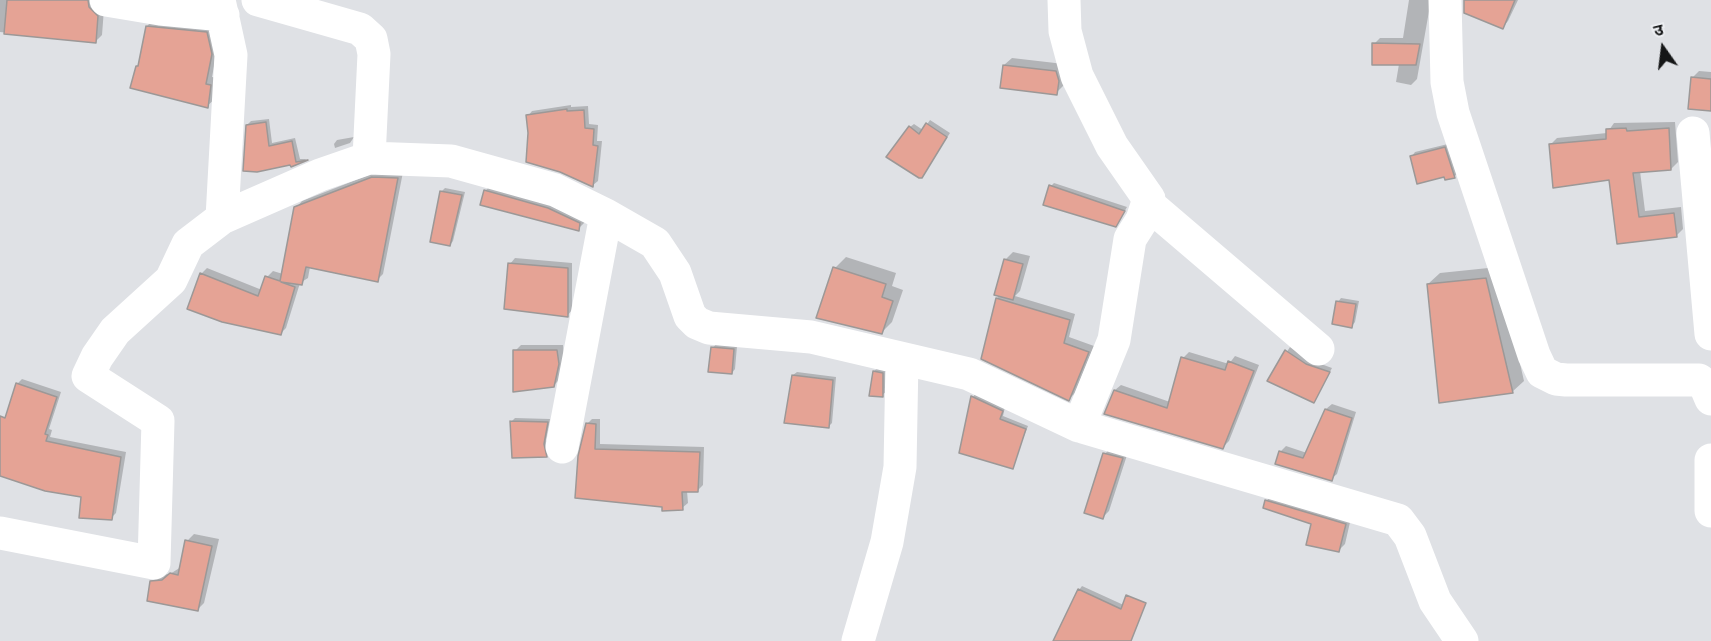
<!DOCTYPE html>
<html>
<head>
<meta charset="utf-8">
<style>
	body { margin:0 }
	#map { position:relative; width:1711px; height:641px; overflow:hidden; background:#dfe1e5; font-family:Rubik,"Noto Sans Devanagari",sans-serif }
	canvas { display:block }
	.north { position:absolute; left:1633px; top:18px; width:60px; height:60px; -webkit-text-stroke:4px #eceef2; paint-order:stroke; rotate:346deg; font-size:16px; font-weight:700; line-height:24px; text-align:center; color:#151617 }
	.north::after { content:''; display:block; margin:auto; width:21px; height:27px; background:#151617; clip-path:polygon(50% 0,100% 100%,50% 72%,0 100%) }
</style>
</head>
<body>
<div id="map">
<canvas width="1711" height="641"></canvas>
<div class="north">उ</div>
</div>
<script>
const context = document.querySelector('canvas').getContext('2d');
context.lineJoin = 'round';
function fill(path, color) { context.fillStyle = color; context.fill(path, 'evenodd'); }
const shape = rows => new Path2D(rows.map(r => 'M' + r).join(''));
function stroke(path, color, width, dash) { context.strokeStyle = color; context.lineWidth = width; context.lineCap = dash ? 'butt' : 'round'; context.setLineDash(dash || []); context.stroke(path); }
fill(shape([
	[0,0,95,0,104,9,102,35,95,42,0,32],
	[1409,0,1431,0,1417,79,1411,85,1396,82,1399,64,1374,44,1380,38,1403,38],
	[1464,0,1518,0,1508,21,1503,27,1465,12],
	[154,19,214,25,218,46,212,77,217,78,215,99,207,106,137,66,140,63,147,26],
	[1012,58,1064,64,1064,85,1056,93,1004,65],
	[1699,71,1711,72,1711,110,1693,77],
	[571,105,571,107,588,106,589,124,598,125,597,141,602,141,598,181,593,185,530,133,528,116,532,111],
	[269,119,272,143,295,138,300,159,307,159,292,165,291,163,256,170,247,125,251,121],
	[930,120,950,133,925,172,910,127,914,124,923,130],
	[1675,122,1678,162,1671,169,1640,171,1645,211,1681,207,1683,229,1676,236,1618,242,1610,179,1551,144,1557,138,1607,133,1614,123],
	[354,137,350,143,335,148,334,144,337,140],
	[1448,144,1458,173,1454,177,1445,176,1412,156,1415,152],
	[379,171,403,172,383,274,377,280,310,267,308,278,300,283,286,328,280,334,201,274,207,268,262,290,267,277,273,271,283,274,296,208,302,201],
	[1054,183,1127,207,1119,221,1051,186],
	[492,184,555,201,585,222,578,229,486,190],
	[445,188,465,192,453,241,450,245,441,192],
	[1013,252,1030,256,1020,291,1015,296,1075,314,1069,337,1094,346,1075,393,1069,399,997,298,1000,295,1005,260],
	[846,257,896,273,892,286,903,290,892,322,881,333,835,268],
	[515,258,572,263,572,310,567,316,510,264],
	[1498,267,1524,381,1512,392,1428,284,1440,273],
	[1341,298,1359,301,1355,322,1352,326,1338,302],
	[716,344,737,346,735,369,732,373,713,348],
	[521,345,563,345,564,357,560,379,554,385,515,351],
	[1290,347,1310,360,1332,368,1314,402,1269,380],
	[1189,352,1229,364,1235,356,1259,365,1229,441,1223,447,1115,390,1121,385,1170,402,1183,358],
	[878,368,886,370,886,392,882,395,874,371],
	[797,372,836,377,832,423,829,426,793,375],
	[22,379,61,392,49,429,52,430,50,437,126,452,116,513,111,518,83,496,0,474,0,431,17,384],
	[976,393,1005,407,1003,416,1028,426,1012,467,961,452,973,397],
	[1332,404,1356,412,1337,474,1331,479,1277,463,1281,451,1286,446,1307,453,1326,409],
	[515,418,550,419,546,440,550,452,546,456,511,422],
	[592,419,600,419,600,444,704,447,703,485,697,491,687,491,688,503,682,508,576,496,587,424],
	[1111,447,1128,452,1109,511,1103,517,1105,454],
	[1273,494,1351,518,1345,544,1338,551,1313,523,1266,501],
	[194,534,219,539,204,603,197,610,152,582,159,575,170,574,181,567,187,541],
	[1082,586,1128,607,1113,641,1064,641,1079,590]
]), '#0003');
const building = shape([
	[7,0,88,0,89,7,98,16,96,43,4,34,7,0],
	[1464,0,1515,0,1503,29,1464,13,1464,0],
	[146,26,207,32,212,54,206,84,211,85,208,108,130,88,136,66,138,66,146,26],
	[1372,43,1420,44,1416,65,1372,65,1372,43],
	[1003,65,1056,71,1059,81,1057,95,1000,88,1003,65],
	[1691,77,1711,79,1711,111,1688,109,1691,77],
	[567,109,567,111,584,110,585,128,594,129,593,145,598,146,593,187,560,172,526,162,528,133,526,115,567,109],
	[266,122,269,146,292,141,296,162,308,160,291,167,290,165,257,172,243,171,246,125,266,122],
	[926,123,947,137,922,178,919,178,886,157,909,126,919,134,926,123],
	[1626,128,1627,131,1669,128,1671,170,1633,173,1639,217,1674,213,1677,237,1617,244,1609,180,1553,188,1549,144,1606,139,1606,129,1626,128],
	[1445,147,1455,178,1445,180,1444,177,1417,184,1410,156,1445,147],
	[372,177,398,178,378,282,306,267,302,285,281,282,295,287,281,335,222,322,187,309,200,273,258,296,265,276,280,281,294,207,372,177],
	[1049,185,1125,211,1116,227,1043,205,1049,185],
	[484,190,548,208,580,223,579,231,480,205,484,190],
	[440,191,462,195,450,246,430,242,440,191],
	[1004,259,1023,264,1013,300,994,295,1004,259],
	[508,263,568,268,568,317,504,309,508,263],
	[833,267,886,284,882,297,893,301,882,334,816,318,833,267],
	[1486,278,1513,393,1439,403,1427,284,1486,278],
	[996,298,1070,320,1064,343,1089,352,1069,401,981,359,996,298],
	[1336,301,1356,304,1352,328,1332,324,1336,301],
	[711,347,734,349,732,374,708,372,711,347],
	[513,350,557,350,559,364,554,387,513,392,513,350],
	[1285,350,1306,364,1330,372,1314,403,1267,381,1285,350],
	[1181,357,1225,370,1228,361,1254,371,1223,449,1104,414,1114,390,1167,408,1181,357],
	[873,371,883,373,883,397,869,396,873,371],
	[792,375,833,380,829,428,784,423,792,375],
	[16,383,57,397,45,434,48,435,46,441,121,457,112,520,79,518,81,497,45,491,0,476,0,416,5,418,16,383],
	[971,396,1003,411,1000,419,1026,429,1013,469,959,453,971,396],
	[1325,409,1352,418,1332,481,1275,464,1279,451,1303,458,1325,409],
	[510,421,548,422,544,444,547,457,512,458,510,421],
	[586,423,596,424,595,449,700,452,698,492,682,492,683,510,662,511,662,507,575,498,578,456,586,423],
	[1103,453,1123,458,1103,519,1084,513,1103,453],
	[1265,500,1346,524,1339,552,1306,545,1311,524,1263,508,1265,500],
	[185,540,212,546,198,611,147,601,150,581,162,580,170,573,178,575,185,540],
	[1078,589,1121,609,1126,595,1146,603,1131,641,1053,641,1078,589]
]);
fill(building, '#e5a395');
stroke(building, '#9c9897', 1.5);
stroke(shape([
	[106,0,160,9,223,15],
	[219,0,231,55,222,218],
	[258,0,360,29,371,39,374,54,369,158],
	[1064,0,1065,31,1077,76,1112,146,1149,199,1142,220,1130,239,1114,340,1079,426],
	[1445,0,1447,82,1453,113,1534,355,1542,372,1556,379,1566,380,1699,380,1705,385,1711,399],
	[1693,133,1711,334],
	[1147,203,1318,349],
	[562,447,606,215],
	[1711,460,1711,511],
	[0,533,154,563,158,421,88,376,97,357,115,331,171,280,188,244,222,218,320,175,369,158,451,161,555,190,606,215,655,243,675,273,690,316,697,323,709,328,811,337,969,374,1079,426,1398,520,1410,536,1435,601,1462,641],
	[858,641,887,542,900,467,902,359]
]), '#fff', 33);
</script>
</body>
</html>
